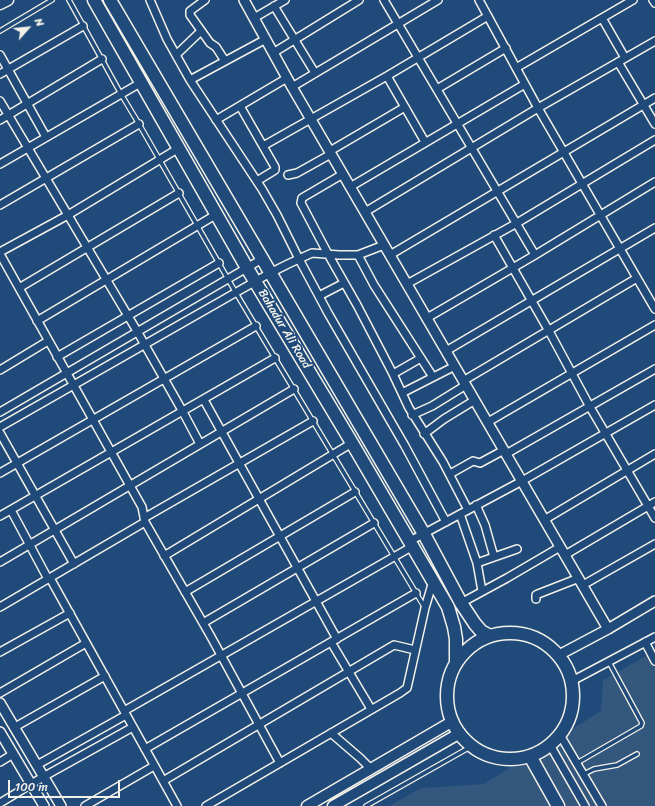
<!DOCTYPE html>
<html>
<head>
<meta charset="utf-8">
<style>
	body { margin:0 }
	#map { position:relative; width:655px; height:806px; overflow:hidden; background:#1f4a7a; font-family:Sriracha,sans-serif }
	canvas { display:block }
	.north { position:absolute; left:8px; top:8px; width:40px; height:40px; -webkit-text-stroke:3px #1f4a7a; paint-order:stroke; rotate:63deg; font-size:11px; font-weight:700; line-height:16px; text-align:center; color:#f4f1e8 }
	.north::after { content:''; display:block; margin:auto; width:14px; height:18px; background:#f4f1e8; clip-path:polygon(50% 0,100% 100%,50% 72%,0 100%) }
	.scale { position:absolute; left:8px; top:780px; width:112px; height:18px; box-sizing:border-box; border:2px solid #f4f1e8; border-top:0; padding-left:5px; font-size:12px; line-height:14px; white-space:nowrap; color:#f4f1e8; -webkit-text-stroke:3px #1f4a7a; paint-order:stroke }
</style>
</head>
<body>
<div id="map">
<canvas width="655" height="806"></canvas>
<div class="north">N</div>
<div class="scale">100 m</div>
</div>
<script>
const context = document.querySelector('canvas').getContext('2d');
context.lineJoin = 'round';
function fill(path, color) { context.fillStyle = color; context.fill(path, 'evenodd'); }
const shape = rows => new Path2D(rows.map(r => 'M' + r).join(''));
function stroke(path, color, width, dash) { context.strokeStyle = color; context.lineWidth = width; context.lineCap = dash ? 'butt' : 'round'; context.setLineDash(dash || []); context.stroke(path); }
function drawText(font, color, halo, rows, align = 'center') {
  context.font = font + ' Sriracha,sans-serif'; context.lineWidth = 3.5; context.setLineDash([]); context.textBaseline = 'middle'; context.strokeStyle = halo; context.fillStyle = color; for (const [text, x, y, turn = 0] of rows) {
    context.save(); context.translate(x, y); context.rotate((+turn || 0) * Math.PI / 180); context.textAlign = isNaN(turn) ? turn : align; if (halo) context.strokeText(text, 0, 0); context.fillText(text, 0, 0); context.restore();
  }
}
fill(shape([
	[655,651,655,806,389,806,421,788,484,784,601,711,603,680]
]), '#34577d');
const service = shape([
	[69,0,121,94,139,124,236,293,425,608],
	[0,31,52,0],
	[577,763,641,726,642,723,609,662],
	[584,774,594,769,617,765,637,754],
	[366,806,472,746]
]);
const minor = shape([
	[150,0,167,39,190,80,262,189,277,215,299,259,328,313,405,446,446,522],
	[205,0,190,11,190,15,210,43,216,47,225,61],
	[384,0,535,255],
	[479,0,538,108,655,309],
	[653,0,655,3],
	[274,6,315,73],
	[254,18,285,0],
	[602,18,625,58],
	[273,53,359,0],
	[0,55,46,137],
	[176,55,201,31],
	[618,62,655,124],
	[516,68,633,0],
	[0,74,83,26],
	[387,76,425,142],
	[190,80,266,39],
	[292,87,438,0],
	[437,89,506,48],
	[0,101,137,331,183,412,200,444],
	[240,106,275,167,275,170,257,181],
	[0,120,102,59],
	[216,120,287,78],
	[263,146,387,76,488,16],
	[330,151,405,107],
	[0,164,142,82],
	[343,174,302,198,301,203,328,254,357,305,393,374,409,408,443,462,468,510],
	[288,175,297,173,331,154],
	[350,187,525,84],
	[0,205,139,124],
	[365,212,538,108,655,41],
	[494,235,549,331,590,407,655,518],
	[0,252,68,215,179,148],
	[0,254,142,507,145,522,210,635,280,763],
	[358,255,374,285,433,377],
	[390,255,655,98],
	[407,284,517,223,655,140],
	[19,288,179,193],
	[319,296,344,283],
	[427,318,535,255,655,182],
	[37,321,217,214],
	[446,351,655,228],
	[57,357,219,263],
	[0,370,48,341],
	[393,374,421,358],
	[463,381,637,278],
	[402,393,455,366],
	[204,400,337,639],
	[0,412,262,259],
	[412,415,432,406,466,385],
	[488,422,655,325],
	[0,427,270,273,288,264,312,253,339,255,358,255,384,245],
	[0,433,74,564],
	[424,434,444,419,475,400],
	[506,454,655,369],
	[0,473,256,326],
	[450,474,473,461,480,463,504,450],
	[476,505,485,525,494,557],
	[11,510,48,579],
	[460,514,477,563,482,591],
	[0,516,275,358],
	[144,518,313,421],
	[544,520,655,454],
	[410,541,522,481,655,405],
	[565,555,655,502],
	[164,556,352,443],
	[0,562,294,389],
	[477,563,517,549],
	[50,578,177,806],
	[583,585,655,544],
	[185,592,355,492],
	[536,599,536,595,538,594,579,578],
	[461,603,507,578,560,547],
	[0,607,145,522],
	[203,623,374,523],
	[331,642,371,709],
	[645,642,655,661],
	[0,652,70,613],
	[572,681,655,637],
	[0,693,86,643],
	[124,711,413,546],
	[15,727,105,676],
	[331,733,360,758,371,769],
	[560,735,602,806],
	[550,745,585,806],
	[145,749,416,593],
	[0,762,13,754],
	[37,765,126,715],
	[163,781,394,645,415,650],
	[0,803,43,777,133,727],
	[85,806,154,766],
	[206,806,400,693,407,688,425,608,433,581]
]);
const tertiary = shape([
	[244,0,292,87,608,629],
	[559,655,608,629,655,601],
	[0,703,61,806],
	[0,732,44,806]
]);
const secondary = shape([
	[0,4,8,0],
	[307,806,453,721],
	[333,806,460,733]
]);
const primary = shape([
	[94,0,247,268,352,443,448,607,454,627,456,639,456,663],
	[110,0,424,534,461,603,475,624,481,631,490,636],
	'447 696a63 63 0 1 1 126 0a63 63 0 1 1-126 0Z',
	[530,756,558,806]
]);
stroke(service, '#f4f1e8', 6);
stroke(minor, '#f4f1e8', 10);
stroke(tertiary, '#f4f1e8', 12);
stroke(secondary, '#f4f1e8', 13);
stroke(primary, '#f4f1e8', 15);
stroke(service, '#1f4a7a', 3.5);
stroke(minor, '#1f4a7a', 7);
stroke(tertiary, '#1f4a7a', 9);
stroke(secondary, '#1f4a7a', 10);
stroke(primary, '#1f4a7a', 12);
drawText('12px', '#f4f1e8', '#1f4a7a', [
	["Bahadur Ali Road",284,329,59]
]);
</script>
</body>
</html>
